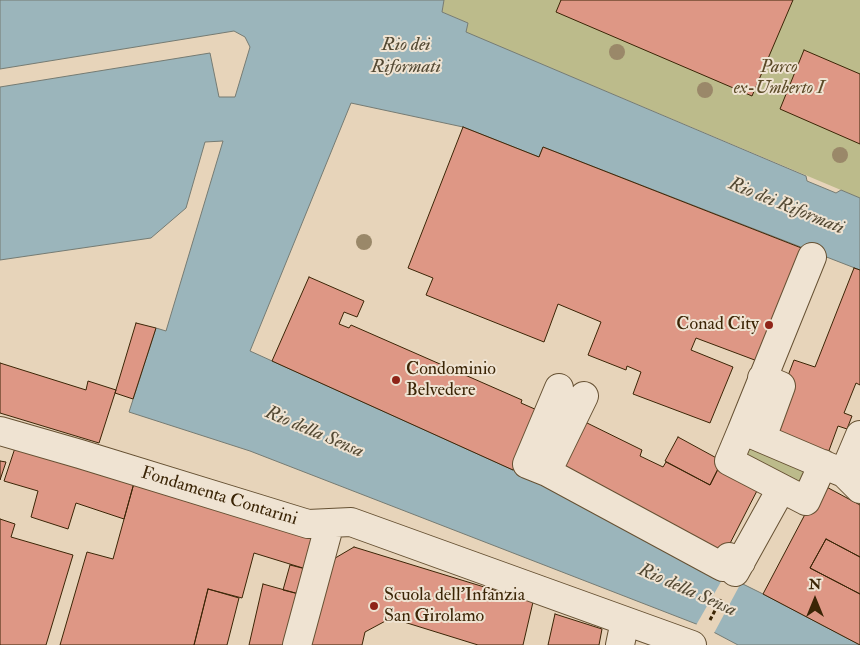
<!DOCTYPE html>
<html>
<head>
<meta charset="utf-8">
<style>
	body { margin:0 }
	#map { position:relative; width:860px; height:645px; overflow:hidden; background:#e7d4ba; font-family:"IM FELL Double Pica",serif }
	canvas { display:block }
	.north { position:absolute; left:790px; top:575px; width:50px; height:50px; -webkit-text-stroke:4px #efe3d2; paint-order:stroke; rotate:0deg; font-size:14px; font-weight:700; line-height:20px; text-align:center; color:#3b2506 }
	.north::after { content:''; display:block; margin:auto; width:18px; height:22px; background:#3b2506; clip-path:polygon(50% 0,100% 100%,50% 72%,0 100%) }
</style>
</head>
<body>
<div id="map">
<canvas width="860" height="645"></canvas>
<div class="north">N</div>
</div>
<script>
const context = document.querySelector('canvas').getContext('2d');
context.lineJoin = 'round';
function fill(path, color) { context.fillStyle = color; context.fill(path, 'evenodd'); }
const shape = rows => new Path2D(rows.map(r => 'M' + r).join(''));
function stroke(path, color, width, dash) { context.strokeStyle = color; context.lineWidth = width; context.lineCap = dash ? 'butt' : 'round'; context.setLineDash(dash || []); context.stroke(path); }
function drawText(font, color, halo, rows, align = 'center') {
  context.font = font + ' "IM FELL Double Pica",serif'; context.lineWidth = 4; context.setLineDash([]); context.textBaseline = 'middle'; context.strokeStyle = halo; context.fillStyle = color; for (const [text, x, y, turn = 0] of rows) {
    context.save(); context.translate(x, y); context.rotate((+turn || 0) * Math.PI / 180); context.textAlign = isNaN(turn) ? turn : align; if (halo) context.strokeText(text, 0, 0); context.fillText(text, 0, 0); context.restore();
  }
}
fill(shape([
	[444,0,860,0,860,198,465,32,468,23,442,12],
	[747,442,811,469,802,487,741,456]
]), '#bcbb8b');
const water = shape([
	[0,0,444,0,442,12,468,23,466,32,806,176,807,181,836,193,841,190,860,198,860,270,543,147,539,157,463,127,351,103,250,351,513,470,763,594,860,645,738,645,704,627,250,451,129,412,156,328,166,331,223,141,205,142,186,208,151,238,0,260,0,87,210,53,219,97,235,97,250,47,245,37,234,31,0,69,0,0]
]);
fill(water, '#9bb5bb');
stroke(water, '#757b73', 1);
fill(shape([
	[726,573,742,581,713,635,695,627]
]), '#e7d4ba');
const building = shape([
	[561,0,793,0,752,96,556,12,561,0],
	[804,50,860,74,860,144,780,109,804,50],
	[463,127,539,157,543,147,804,249,760,362,696,338,691,350,733,367,710,423,633,394,641,372,627,366,626,370,588,355,601,322,558,304,544,342,426,295,433,278,408,268,463,127],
	[854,268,860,270,860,385,856,383,844,413,852,416,847,429,838,426,827,456,766,433,794,360,815,367,854,268],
	[309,277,364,301,357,317,344,312,339,324,349,328,351,325,522,400,521,403,537,410,513,470,272,361,309,277],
	[136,323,156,328,133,399,115,393,136,323],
	[0,363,86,390,88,381,116,390,99,443,0,413,0,363],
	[583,421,642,450,640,456,663,467,666,462,710,485,722,461,761,483,723,557,557,471,583,421],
	[678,437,722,461,710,485,665,461,678,437],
	[16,445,134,483,124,519,76,503,68,529,31,517,38,491,4,481,16,445],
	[0,461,6,462,0,480,0,461],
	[134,483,315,539,306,569,254,553,242,598,208,589,194,645,60,645,87,552,113,559,134,483],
	[821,484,860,505,860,557,826,539,810,568,860,594,860,645,763,594,821,484],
	[0,519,15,524,11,537,73,555,46,645,0,645,0,519],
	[826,539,860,557,860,594,810,568,826,539],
	[354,547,533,602,523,645,478,645,391,618,365,632,362,645,304,645,325,564,354,547],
	[290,565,306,569,299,594,283,590,290,565],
	[263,584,299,594,287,645,249,645,263,584],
	[208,589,239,598,227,645,194,645,208,589],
	[555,614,602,629,599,645,548,645,555,614]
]);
fill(building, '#de9785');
stroke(building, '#3b2506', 1);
const street = shape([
	[559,388,527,464,547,472,719,565,723,567,729,557,741,562],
	[742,430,812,257],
	[0,431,80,454,308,524,351,522,692,645],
	[762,438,781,386,762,378],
	[823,464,806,501,729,461,742,430,829,467,844,473,860,489],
	[547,472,584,396],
	[844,473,860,435],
	[735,572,775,500],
	[297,645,330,523],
	[620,645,625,621]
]);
stroke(street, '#665133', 30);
stroke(shape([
	[710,620,721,599]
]), '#3b2506', 3, [4, 2.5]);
stroke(street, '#efe3d2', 28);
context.fillStyle = '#9a8869';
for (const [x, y] of [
	[617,52],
	[705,90],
	[840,155],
	[364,242]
]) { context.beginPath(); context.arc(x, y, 8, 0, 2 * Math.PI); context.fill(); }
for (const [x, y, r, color] of [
	[769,325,5,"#8f2418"],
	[396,380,5,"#8f2418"],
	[374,606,5,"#8f2418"]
]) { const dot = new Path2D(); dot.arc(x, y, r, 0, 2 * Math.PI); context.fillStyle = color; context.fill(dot); stroke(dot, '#efe3d2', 2); }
drawText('italic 18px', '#5b4a27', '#efe3d2', [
	["Parco",779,68],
	["ex-Umberto I",779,89]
]);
drawText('18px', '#3b2506', '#efe3d2', [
	["Conad City",759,325,"right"],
	["Condominio",406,370],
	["Belvedere",406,391],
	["Scuola dell'Infanzia",384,596],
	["San Girolamo",384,617]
], 'left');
drawText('18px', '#3b2506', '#efe3d2', [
	["Fondamenta Contarini",219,497,17]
]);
drawText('italic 19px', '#534933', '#efe3d2', [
	["Rio dei",406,46],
	["Riformati",406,68],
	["Rio dei Riformati",786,207,22],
	["Rio della Sensa",314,433,23],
	["Rio della Sensa",687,591,24]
]);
</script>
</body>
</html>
